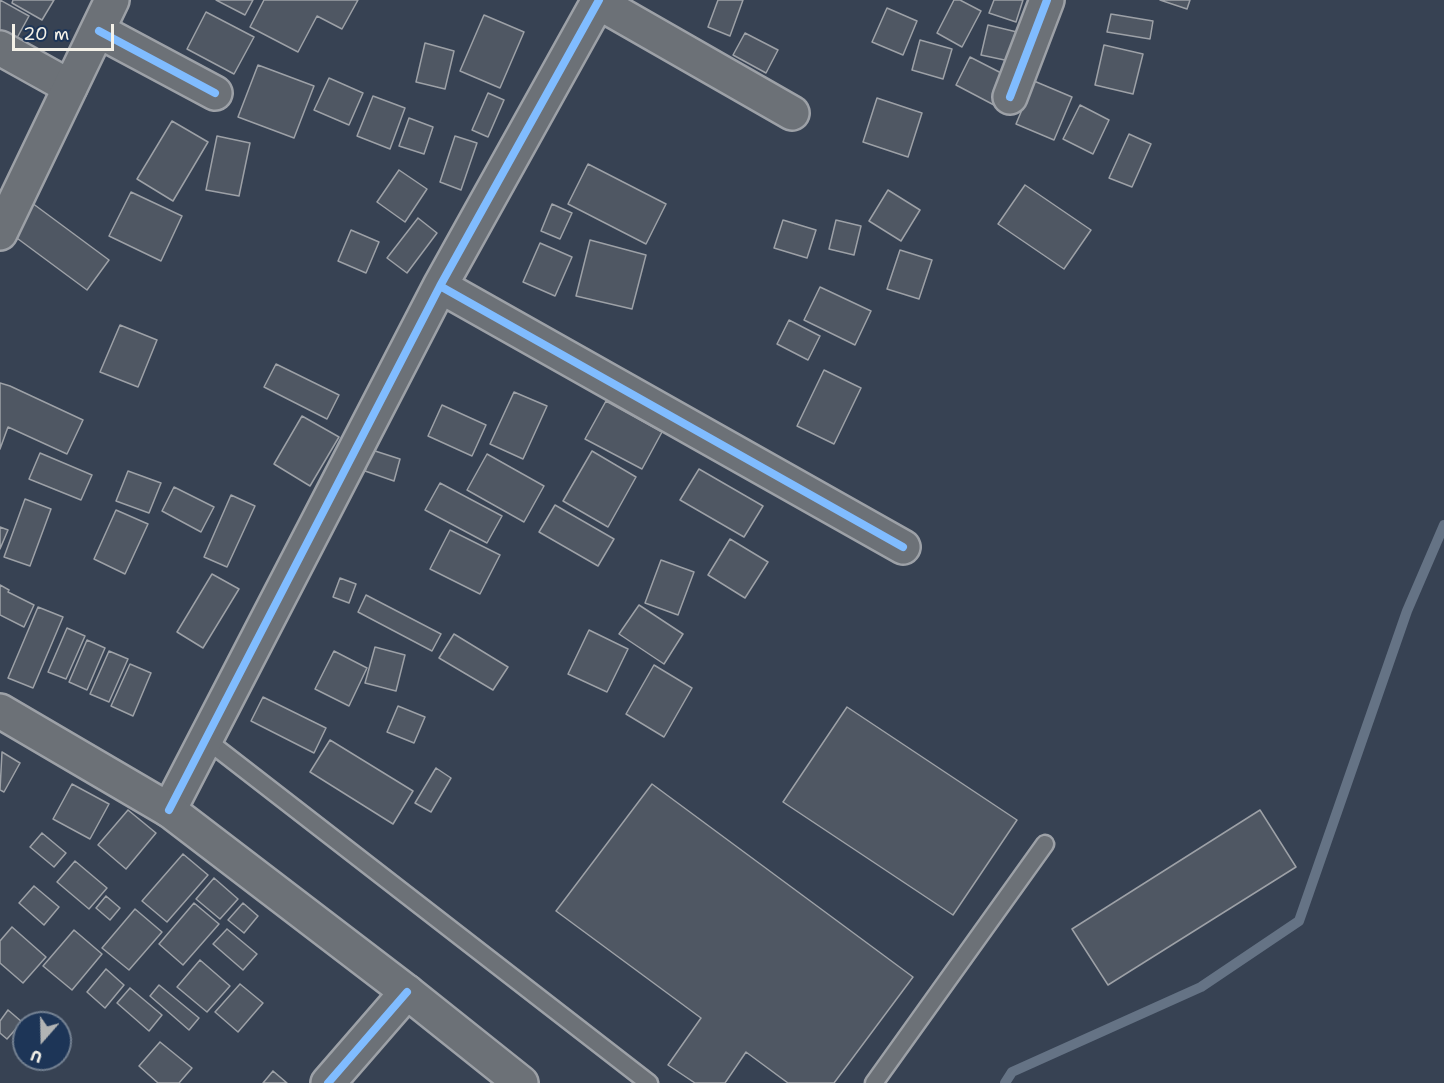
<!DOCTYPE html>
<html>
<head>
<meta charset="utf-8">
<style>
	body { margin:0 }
	#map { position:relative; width:1444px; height:1083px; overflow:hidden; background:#374253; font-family:"Shantell Sans",sans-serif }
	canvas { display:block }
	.north { position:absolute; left:12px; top:1011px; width:60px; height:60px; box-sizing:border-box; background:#1d3557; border:2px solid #738091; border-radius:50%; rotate:200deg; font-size:16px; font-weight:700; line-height:24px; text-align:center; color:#f4f1e8 }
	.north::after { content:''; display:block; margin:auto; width:21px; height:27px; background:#b2b4b4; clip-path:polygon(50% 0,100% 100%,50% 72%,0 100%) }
	.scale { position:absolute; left:12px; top:24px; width:102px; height:27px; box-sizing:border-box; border:3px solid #f4f1e8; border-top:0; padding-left:8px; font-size:18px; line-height:21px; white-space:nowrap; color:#f4f1e8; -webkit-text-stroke:4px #1d3557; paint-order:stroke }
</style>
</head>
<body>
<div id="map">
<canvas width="1444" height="1083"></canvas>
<div class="north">U</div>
<div class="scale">20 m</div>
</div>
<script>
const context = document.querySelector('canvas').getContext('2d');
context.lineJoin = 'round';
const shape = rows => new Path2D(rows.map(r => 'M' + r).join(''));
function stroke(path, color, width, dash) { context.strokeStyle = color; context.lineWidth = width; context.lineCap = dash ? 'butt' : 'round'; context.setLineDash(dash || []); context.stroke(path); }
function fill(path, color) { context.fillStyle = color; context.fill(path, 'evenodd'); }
stroke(shape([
	[1005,1083,1012,1072,1201,987,1299,921,1407,611,1444,525]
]), '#657385', 10);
const building = shape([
	[0,0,29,16,12,47,0,40,0,0],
	[13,0,54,0,42,20,12,3,13,0],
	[216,0,253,0,245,15,216,0],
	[264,0,358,0,342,29,317,16,298,52,250,27,264,0],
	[718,0,743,0,730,36,708,27,718,0],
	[954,0,960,0,981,11,962,47,937,33,954,0],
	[994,0,1023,0,1016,22,989,13,994,0],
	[1160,0,1190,0,1187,9,1160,0],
	[887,8,917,21,903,55,872,42,887,8],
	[206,12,254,37,234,74,187,49,206,12],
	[1111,14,1153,21,1150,39,1107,32,1111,14],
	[484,15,524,32,500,88,460,71,484,15],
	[988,25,1021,33,1014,62,981,55,988,25],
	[745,33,778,50,766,73,733,55,745,33],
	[920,40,952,49,943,79,912,70,920,40],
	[425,43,454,51,445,89,416,82,425,43],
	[1104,45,1143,54,1133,94,1095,85,1104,45],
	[970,57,1009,77,994,105,956,85,970,57],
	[258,65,314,86,294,138,238,117,258,65],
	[329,78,363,93,349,125,314,110,329,78],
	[1034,81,1072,97,1054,140,1016,124,1034,81],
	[488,93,504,100,488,137,472,130,488,93],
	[373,96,405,108,390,149,357,136,373,96],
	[877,98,922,113,908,157,863,142,877,98],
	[1080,105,1109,120,1093,154,1063,139,1080,105],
	[409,118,433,127,424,154,399,146,409,118],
	[172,121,208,142,173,201,137,179,172,121],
	[1129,134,1151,144,1132,187,1109,178,1129,134],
	[217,136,250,143,239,196,206,190,217,136],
	[455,136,477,143,461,190,440,182,455,136],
	[588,164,666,204,646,244,568,204,588,164],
	[399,170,427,189,405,222,377,202,399,170],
	[1025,185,1091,230,1064,269,998,224,1025,185],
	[888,190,920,210,901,241,869,221,888,190],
	[131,192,182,216,161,261,109,236,131,192],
	[28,200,109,260,87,290,6,230,28,200],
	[552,204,572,213,560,239,541,231,552,204],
	[418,218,437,233,407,273,387,258,418,218],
	[783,220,816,230,807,258,774,248,783,220],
	[836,220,861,226,854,255,829,249,836,220],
	[351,230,379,242,366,273,338,261,351,230],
	[590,240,646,255,632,309,576,296,590,240],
	[540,243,572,257,555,296,523,282,540,243],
	[900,250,932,260,919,299,887,289,900,250],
	[820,287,871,311,855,345,804,320,820,287],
	[789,320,820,336,808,360,777,344,789,320],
	[120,325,157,340,138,387,100,372,120,325],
	[276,364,339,395,327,419,264,387,276,364],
	[824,370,861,388,834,444,797,426,824,370],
	[0,383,10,386,83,420,67,454,8,427,0,449,0,383],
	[514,392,547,406,523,459,490,444,514,392],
	[606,401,662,432,642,469,585,439,606,401],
	[442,405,486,425,472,456,428,436,442,405],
	[302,416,339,437,310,486,274,464,302,416],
	[372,450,400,459,394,481,365,471,372,450],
	[592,451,636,477,608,527,563,501,592,451],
	[40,453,92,475,81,500,29,479,40,453],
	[487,454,544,486,524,522,467,490,487,454],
	[699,469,763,506,744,537,680,500,699,469],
	[128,471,161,483,149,513,116,501,128,471],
	[440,483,502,516,487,543,425,510,440,483],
	[174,487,214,507,201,532,162,511,174,487],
	[231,495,255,506,227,567,204,557,231,495],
	[25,499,51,509,30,566,4,557,25,499],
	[555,505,614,539,598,566,539,532,555,505],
	[116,510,148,524,125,574,94,559,116,510],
	[0,527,8,530,0,549,0,527],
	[450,530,500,555,480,594,430,569,450,530],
	[730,539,768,562,745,598,708,575,730,539],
	[661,560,694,572,678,615,645,603,661,560],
	[212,574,239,589,203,648,177,632,212,574],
	[340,578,356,584,349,603,333,597,340,578],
	[0,585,9,590,8,592,34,605,24,627,0,615,0,585],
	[366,595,441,634,432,651,358,612,366,595],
	[639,605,683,634,664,664,619,634,639,605],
	[38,607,63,617,33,688,8,678,38,607],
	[67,628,85,636,66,679,48,672,67,628],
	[589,630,628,649,607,692,568,674,589,630],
	[454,634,508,667,493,690,439,658,454,634],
	[87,640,105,648,87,690,69,682,87,640],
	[375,647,405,655,396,691,365,683,375,647],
	[109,651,128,659,109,702,90,694,109,651],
	[334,651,367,668,349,706,315,689,334,651],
	[130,664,151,673,133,716,111,706,130,664],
	[654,665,692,688,664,737,626,714,654,665],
	[263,697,326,728,314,753,251,721,263,697],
	[398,706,425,717,414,743,387,732,398,706],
	[847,707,1017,820,953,915,783,802,847,707],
	[330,740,413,791,393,824,310,772,330,740],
	[2,752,20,763,4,792,0,790,2,752],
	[436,768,451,778,431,812,415,803,436,768],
	[72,784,109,804,90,839,53,819,72,784],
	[652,784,913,977,834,1083,788,1083,746,1052,725,1083,695,1083,668,1065,701,1018,556,911,652,784],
	[128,810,156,833,126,869,98,845,128,810],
	[1260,810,1296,867,1108,985,1072,929,1260,810],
	[42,833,66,853,54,867,30,847,42,833],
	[183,854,208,875,167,922,142,901,183,854],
	[75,861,107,888,89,909,57,882,75,861],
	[214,878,238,899,220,919,196,899,214,878],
	[34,886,59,907,44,925,19,903,34,886],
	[106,896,120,908,110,920,96,908,106,896],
	[194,903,219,924,183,965,159,944,194,903],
	[243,903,258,916,244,933,228,920,243,903],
	[135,909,162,932,129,970,102,948,135,909],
	[12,927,46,957,23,983,0,963,0,941,12,927],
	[227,929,257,954,243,970,213,944,227,929],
	[74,930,102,954,72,990,43,966,74,930],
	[200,960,230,986,207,1012,177,987,200,960],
	[106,969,124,985,105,1008,87,992,106,969],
	[240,984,263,1003,238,1032,215,1012,240,984],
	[159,985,199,1018,189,1030,150,996,159,985],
	[130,988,162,1015,149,1031,117,1003,130,988],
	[8,1010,22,1022,7,1039,0,1033,0,1021,8,1010],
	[160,1042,192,1068,179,1083,158,1083,139,1066,160,1042],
	[273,1071,287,1083,263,1083,273,1071]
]);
fill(building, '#4f5763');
stroke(building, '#9da1a7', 1.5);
const lane = shape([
	[204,738,649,1083],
	[874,1083,1045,844]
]);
const street = shape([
	[598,2,792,113],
	[99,31,215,93],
	[0,48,70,87],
	[1010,97,1047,0],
	[440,286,903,547],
	[169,810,440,286,599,0],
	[328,1083,407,992]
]);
const secondary = shape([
	[0,711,169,810,407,992,521,1083]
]);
const primary = shape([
	[0,233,112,0]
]);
stroke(lane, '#9da1a7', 21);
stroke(street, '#9da1a7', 38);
stroke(secondary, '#9da1a7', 38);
stroke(primary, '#9da1a7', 38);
stroke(lane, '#6c7177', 16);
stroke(street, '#6c7177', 33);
stroke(secondary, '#6c7177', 33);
stroke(primary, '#6c7177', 33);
stroke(shape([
	[99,31,215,93],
	[1010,97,1047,0],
	[440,286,903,547],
	[169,810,440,286,599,0],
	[328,1083,407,992]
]), '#80bcff', 8);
</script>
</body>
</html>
